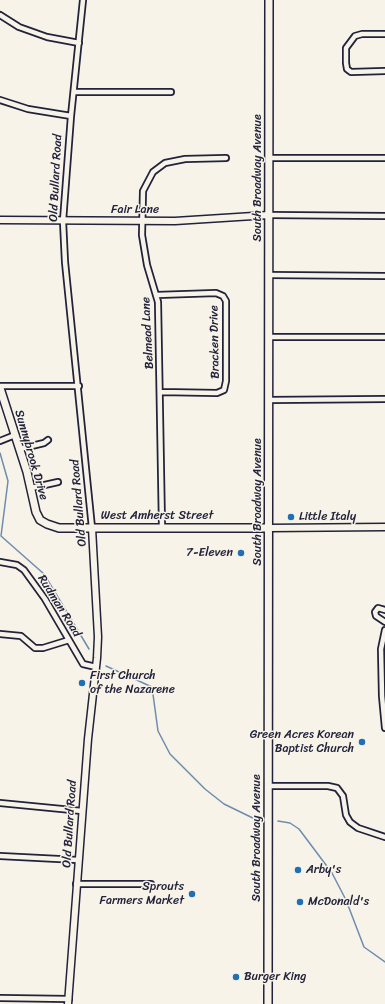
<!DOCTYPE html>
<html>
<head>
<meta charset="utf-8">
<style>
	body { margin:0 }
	canvas { display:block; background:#f7f3e8 }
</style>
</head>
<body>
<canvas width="385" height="1004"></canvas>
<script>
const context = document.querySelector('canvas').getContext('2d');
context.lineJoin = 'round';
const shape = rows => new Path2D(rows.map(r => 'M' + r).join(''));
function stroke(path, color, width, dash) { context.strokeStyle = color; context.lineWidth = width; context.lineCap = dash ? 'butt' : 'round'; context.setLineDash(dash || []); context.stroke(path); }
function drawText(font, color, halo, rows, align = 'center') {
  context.font = font + ' Sriracha,sans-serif'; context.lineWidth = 3; context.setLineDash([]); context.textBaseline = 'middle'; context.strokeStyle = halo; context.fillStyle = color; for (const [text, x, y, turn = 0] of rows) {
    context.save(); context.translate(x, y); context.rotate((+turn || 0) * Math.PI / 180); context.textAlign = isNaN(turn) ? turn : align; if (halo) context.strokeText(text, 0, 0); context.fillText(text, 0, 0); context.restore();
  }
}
stroke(shape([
	[0,453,8,481,1,536,44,574,89,649],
	[106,666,152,687,158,731,170,754,205,789,224,804,259,821],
	[278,821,290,823,299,829,332,873,346,900,364,947,385,962]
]), '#6e8cb0', 1.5);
const minor = shape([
	[83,0,71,116,63,221,65,262,92,528],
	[0,15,19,27,47,37,79,43],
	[385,34,362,34,355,36,346,48,346,63,347,69,351,72,385,71],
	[74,92,171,92],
	[0,100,28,109,71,116],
	[269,158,385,158],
	[269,215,385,216],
	[269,275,385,276],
	[157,295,216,293,223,296,226,301,226,381,224,390,217,393,161,392],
	[269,337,385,337],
	[0,386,79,386],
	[269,400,385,399],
	[0,441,15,435],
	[19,449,44,443,48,440],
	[31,488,58,482],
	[162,527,158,302,147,265,142,235,143,191,153,172,165,163,185,159,226,158],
	[0,562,17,565,24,570,45,599,83,664,96,667],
	[385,610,378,608,375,612,376,616,385,622],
	[385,630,381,649,382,696,385,728],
	[0,634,21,636,35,648,43,648,69,640],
	[269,786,328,786,337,788,343,796,346,815,350,822,358,828,385,837],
	[0,803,82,811],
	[0,856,78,860],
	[76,884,151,884],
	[0,998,69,999]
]);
const tertiary = shape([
	[0,220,175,221,269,215],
	[269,528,385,527],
	[68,1004,88,739,97,658,98,637,92,528]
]);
const secondary = shape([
	[0,388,27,472,36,512,40,520,47,524,59,528,269,528]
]);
const primary = shape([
	[268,1004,269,0]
]);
stroke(minor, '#22223b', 8);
stroke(tertiary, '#22223b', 9);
stroke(secondary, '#22223b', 10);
stroke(primary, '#22223b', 10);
stroke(minor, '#f7f3e8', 4.5);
stroke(tertiary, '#f7f3e8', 6);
stroke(secondary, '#f7f3e8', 7);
stroke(primary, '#f7f3e8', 7);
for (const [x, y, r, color] of [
	[291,517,4,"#1f6fb2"],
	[241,553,4,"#1f6fb2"],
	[82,683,4,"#1f6fb2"],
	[362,742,4,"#1f6fb2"],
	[298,870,4,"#1f6fb2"],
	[192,894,4,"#1f6fb2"],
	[300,902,4,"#1f6fb2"],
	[236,977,4,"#1f6fb2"]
]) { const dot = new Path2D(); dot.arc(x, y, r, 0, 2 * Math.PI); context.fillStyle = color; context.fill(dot); stroke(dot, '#f7f3e8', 1.5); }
drawText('12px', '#22223b', '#f7f3e8', [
	["Old Bullard Road",56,178,-87],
	["South Broadway Avenue",258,178,-90],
	["Fair Lane",135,210],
	["Belmead Lane",148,333,-93],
	["Bracken Drive",215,342,-91],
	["Sunnybrook Drive",31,455,74],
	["South Broadway Avenue",258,502,-90],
	["Old Bullard Road",79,503,-95],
	["West Amherst Street",157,516],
	["Rudman Road",59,606,58],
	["Old Bullard Road",70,824,-86],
	["South Broadway Avenue",257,838,-90]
]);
drawText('12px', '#22223b', '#f7f3e8', [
	["Little Italy",299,517],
	["7-Eleven",233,553,"right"],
	["First Church",90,676],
	["of the Nazarene",90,690],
	["Green Acres Korean",354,735,"right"],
	["Baptist Church",354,749,"right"],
	["Arby's",306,870],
	["Sprouts",184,887,"right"],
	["Farmers Market",184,901,"right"],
	["McDonald's",308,902],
	["Burger King",244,977]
], 'left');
</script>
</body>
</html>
